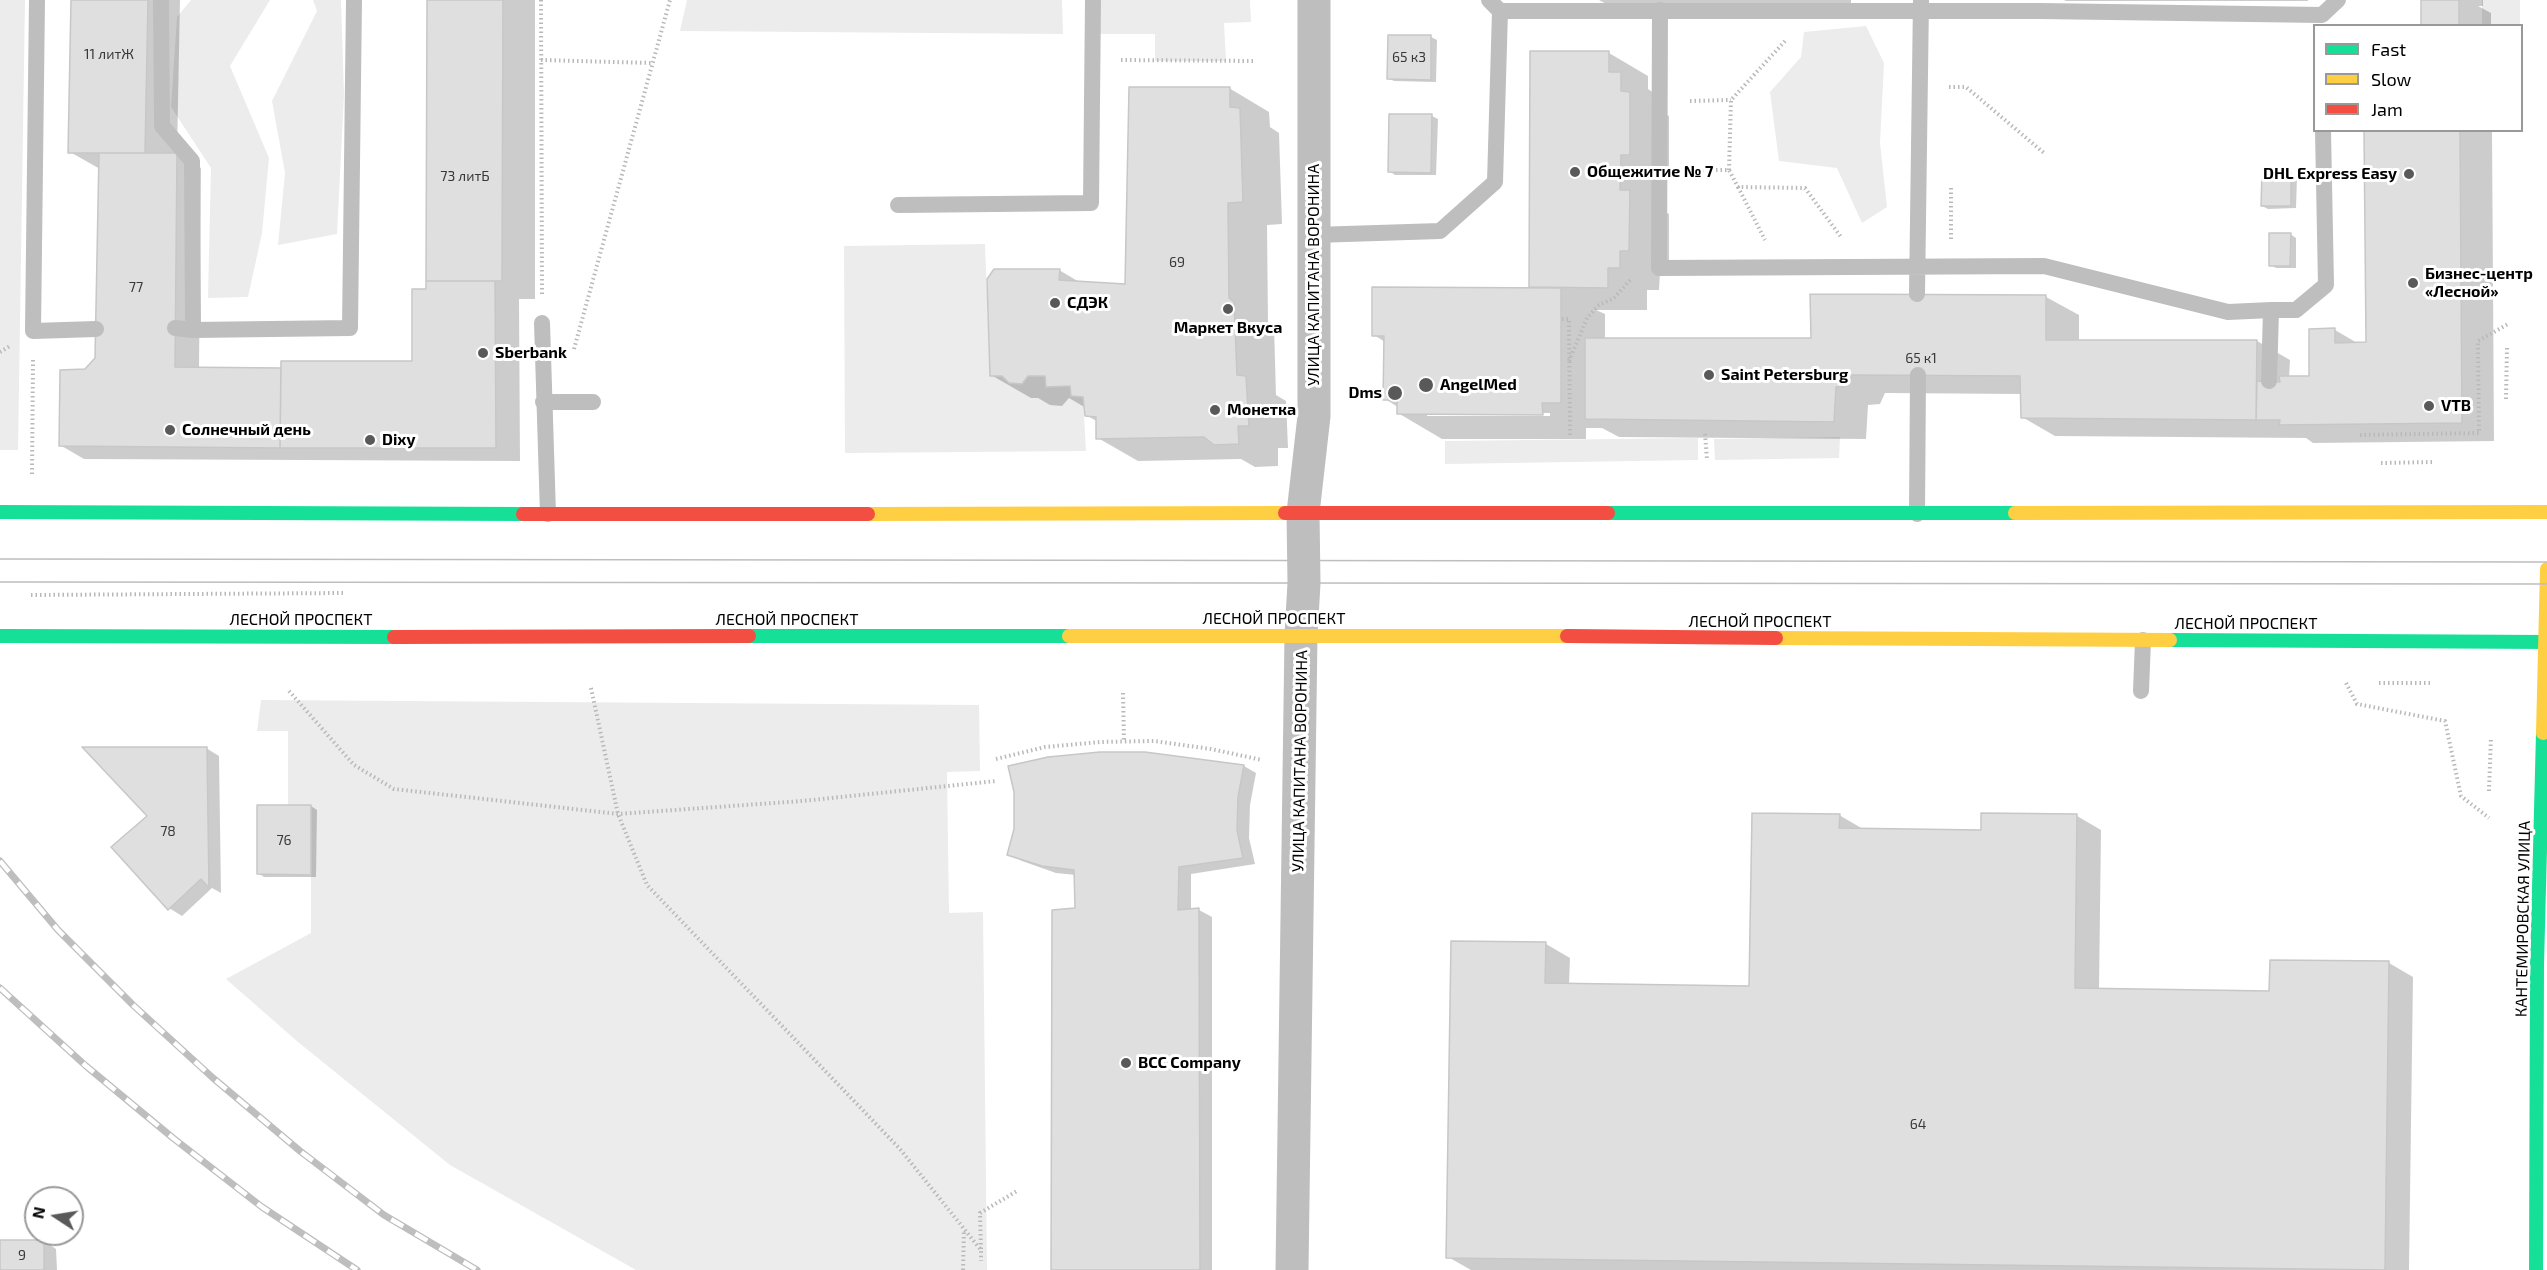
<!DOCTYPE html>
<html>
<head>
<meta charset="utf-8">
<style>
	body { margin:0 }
	#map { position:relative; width:2547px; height:1270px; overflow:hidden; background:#fff; font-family:"Exo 2",sans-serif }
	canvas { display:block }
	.legend { position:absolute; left:2313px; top:24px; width:210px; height:108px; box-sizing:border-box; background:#fff; border:2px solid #999; margin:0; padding:8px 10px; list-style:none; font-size:18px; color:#000 }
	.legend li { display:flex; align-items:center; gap:12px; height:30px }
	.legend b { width:30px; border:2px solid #999 }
	.north { position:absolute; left:24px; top:1186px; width:60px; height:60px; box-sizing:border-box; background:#fff; border:2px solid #999; border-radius:50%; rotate:282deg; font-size:16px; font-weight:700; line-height:24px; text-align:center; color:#000 }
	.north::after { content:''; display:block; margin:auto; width:21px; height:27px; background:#595959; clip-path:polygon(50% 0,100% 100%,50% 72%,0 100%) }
</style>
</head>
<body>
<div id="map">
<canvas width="2547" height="1270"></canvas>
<ul class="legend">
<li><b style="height:8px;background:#16e098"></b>Fast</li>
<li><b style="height:8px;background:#ffcf43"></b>Slow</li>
<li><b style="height:8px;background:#f24e42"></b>Jam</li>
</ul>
<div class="north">N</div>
</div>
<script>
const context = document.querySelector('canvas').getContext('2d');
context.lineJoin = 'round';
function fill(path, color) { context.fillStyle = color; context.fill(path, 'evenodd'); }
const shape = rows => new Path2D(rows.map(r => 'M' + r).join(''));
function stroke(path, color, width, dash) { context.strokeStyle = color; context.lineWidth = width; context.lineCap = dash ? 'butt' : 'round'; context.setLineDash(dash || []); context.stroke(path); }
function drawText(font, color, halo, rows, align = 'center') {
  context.font = font + ' "Exo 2",sans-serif'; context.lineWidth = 6; context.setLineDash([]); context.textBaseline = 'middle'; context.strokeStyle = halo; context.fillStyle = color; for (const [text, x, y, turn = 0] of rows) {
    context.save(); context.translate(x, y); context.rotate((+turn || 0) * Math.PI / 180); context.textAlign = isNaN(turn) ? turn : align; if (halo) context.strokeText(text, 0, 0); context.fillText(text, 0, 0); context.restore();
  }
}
fill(shape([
	[0,0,25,0,18,450,0,450],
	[191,0,270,0,230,66,269,158,262,233,248,297,208,298,211,168,171,107,177,17],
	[313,0,341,0,344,95,337,234,278,245,285,173,272,101,317,11],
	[687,0,1062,0,1063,34,680,31],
	[1093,0,1250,0,1251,22,1224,23,1226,61,1155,61,1155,34,1093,34],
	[2482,0,2520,0,2520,25,2482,25],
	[1866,26,1884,63,1880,143,1887,207,1862,223,1837,168,1779,161,1770,92,1801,57,1804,32],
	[985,244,990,376,1002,376,1009,383,1022,384,1028,376,1045,376,1046,387,1070,386,1071,396,1083,397,1086,451,845,453,844,246],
	[1840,437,1839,458,1715,460,1714,439],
	[1698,438,1698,460,1445,464,1445,441],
	[261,700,979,705,980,771,947,772,949,913,983,912,987,1270,636,1270,450,1165,298,1042,226,979,311,933,311,805,288,805,288,731,257,731]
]), '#ececec');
fill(shape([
	[73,0,180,0,177,155,201,168,199,369,282,369,413,362,428,291,428,0,535,0,535,299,519,299,520,461,84,459,60,445,85,370,97,358,100,169,70,152],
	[1599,0,1851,0,1851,5,1610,6],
	[2064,0,2308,0,2308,1,2066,1],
	[2422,0,2483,0,2483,6,2478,6,2491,13,2491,26,2423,26],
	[1431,37,1437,40,1436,82,1394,81,1388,78],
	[1609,53,1648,76,1648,89,1660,97,1660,111,1669,116,1669,177,1660,177,1660,209,1669,214,1669,273,1660,273,1659,290,1647,290,1647,310,1596,310,1605,314,1605,339,1812,339,2046,297,2079,315,2079,341,2257,341,2290,360,2289,378,2310,378,2335,330,2359,344,2367,344,2366,130,2492,130,2494,441,2313,443,2306,438,2055,436,2022,417,2022,394,1885,393,1880,404,1868,405,1866,439,1619,437,1602,428,1586,428,1586,439,1442,439,1398,413,1398,407,1385,399,1385,342,1374,335,1535,289,1531,286],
	[1427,413,1550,413,1550,416,1427,416],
	[1229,88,1269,112,1270,127,1279,133,1282,224,1267,225,1268,322,1274,326,1276,395,1286,401,1288,448,1278,448,1278,466,1255,467,1241,459,1138,461,1098,438,1098,422,1086,415,1086,408,1069,398,1062,406,1050,405,1038,398,1031,398,991,375,1059,270,1081,283,1126,286],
	[1432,116,1438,119,1436,175,1395,175,1389,171],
	[2291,174,2297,177,2296,208,2268,209,2262,206],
	[2290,234,2296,238,2296,268,2276,268,2271,265],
	[206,748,219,756,221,893,212,888,182,916,169,908,149,816],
	[1145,754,1244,766,1256,773,1250,805,1249,838,1255,864,1191,874,1191,910,1199,910,1212,917,1212,1270,1052,1270,1076,910,1076,875,1056,873,1022,861,1009,854],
	[311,806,317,810,316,877,264,877,258,873],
	[1839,815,1863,829,1982,832,2077,816,2101,830,2099,990,2271,993,2389,963,2413,977,2409,1270,1471,1270,1448,1257,1452,942,1546,944,1570,958,1569,985,1751,988],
	[44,1241,56,1249,57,1270,0,1270,0,1242]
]), '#0003');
const building = shape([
	[71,0,148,0,145,153,68,153,71,0],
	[427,0,503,0,502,281,426,281,427,0],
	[2421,0,2459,0,2459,26,2421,26,2421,0],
	[1388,35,1431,35,1431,80,1387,79,1388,35],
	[1530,51,1609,51,1609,72,1621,72,1621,91,1630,92,1630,155,1621,155,1620,190,1630,190,1629,251,1620,251,1620,268,1608,268,1608,288,1529,287,1530,51],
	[1129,87,1230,87,1230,107,1240,108,1243,202,1228,203,1229,298,1234,302,1237,375,1246,376,1249,426,1238,426,1239,444,1214,445,1204,437,1096,439,1096,417,1085,416,1083,397,1071,396,1070,386,1046,387,1045,376,1028,376,1022,384,1009,383,1002,376,990,376,987,279,994,269,1060,269,1059,280,1125,284,1129,87],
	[1389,114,1432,114,1431,173,1388,172,1389,114],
	[2364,130,2460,130,2462,423,2279,425,2280,420,2256,420,2257,381,2280,382,2279,376,2309,376,2309,329,2335,328,2335,343,2366,342,2364,130],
	[99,153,177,153,175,367,281,368,280,448,59,446,60,370,85,369,95,358,99,153],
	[2262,172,2291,172,2291,206,2261,206,2262,172],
	[2269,233,2291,233,2290,266,2269,266,2269,233],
	[426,281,495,281,496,448,280,448,281,361,412,361,412,289,426,289,426,281],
	[1372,287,1561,288,1561,403,1542,403,1543,415,1397,414,1397,400,1383,400,1384,336,1372,336,1372,287],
	[1810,294,2046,295,2046,340,2257,340,2256,420,2021,418,2020,376,1852,375,1848,386,1836,387,1834,422,1585,419,1585,338,1811,338,1810,294],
	[82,747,207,747,209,888,201,879,168,910,111,847,147,816,82,747],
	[1100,752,1145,752,1244,765,1238,797,1237,830,1243,858,1179,867,1178,910,1199,908,1200,1270,1051,1270,1052,910,1075,908,1074,870,1042,866,1007,855,1014,829,1014,792,1008,766,1048,757,1100,752],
	[257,805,311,805,311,875,257,874,257,805],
	[1752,813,1840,814,1839,828,1981,830,1981,813,2077,814,2075,988,2269,991,2270,960,2389,961,2385,1270,1446,1258,1451,941,1546,942,1545,983,1749,986,1752,813],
	[0,1240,44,1240,44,1270,0,1270,0,1240]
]);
fill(building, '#dfdfdf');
stroke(building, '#c7c7c7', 1.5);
stroke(shape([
	[541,0,542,296],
	[541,60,651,63],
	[1121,60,1253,61],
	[1949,87,1966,87,2044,153],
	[1690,101,1731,100],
	[1689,170,1729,170,1738,187,1805,188,1841,237],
	[1729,170,1731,100,1786,40],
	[1738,187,1765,240],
	[1951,239,1951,186],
	[1562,319,1569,319,1570,436],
	[574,349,670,0],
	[0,352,10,346],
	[1569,361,1587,318,1599,305,1614,298,1631,279],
	[2506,399,2507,348],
	[1705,434,1707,460],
	[2360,435,2479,433,2478,341,2508,324],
	[2381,463,2433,462],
	[32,474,33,359],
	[31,595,343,593],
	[2346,683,2357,704,2445,721,2461,796,2489,818],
	[2379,683,2432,683],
	[591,688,618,814,647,885,900,1149,981,1250,981,1261],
	[289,691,354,765,394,789,618,814,802,801,996,781],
	[1123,693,1124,742],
	[996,759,1045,747,1100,742,1154,741,1211,749,1262,760],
	[2489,791,2491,737],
	[981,1249,980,1213,1017,1191],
	[963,1270,964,1230]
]), '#b9b9b9', 4, [1.5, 3]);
stroke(shape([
	[37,0,33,331,96,329],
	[161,0,162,126,192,161,193,330],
	[1489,0,1500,11,2040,11,2322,15,2338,0],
	[1660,10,1659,268,2044,266,2228,312,2271,310,2269,381],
	[898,205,1091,203,1093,0],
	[1314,235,1440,231,1495,182,1500,11],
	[1917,294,1921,0],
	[2271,310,2296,310,2326,285,2323,130],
	[542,323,548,514],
	[175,328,193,330,350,328,354,0],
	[543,402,593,402],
	[1917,514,1918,375],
	[2141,691,2143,640]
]), '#bebebe', 16);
stroke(shape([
	[1292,1270,1301,635,1304,583,1303,513,1314,416,1314,0]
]), '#bebebe', 33);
stroke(shape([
	[0,512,523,514],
	[1608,513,2015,513],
	[0,636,394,637],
	[749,636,1069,636],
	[2170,640,2547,642],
	[2536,1270,2537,965,2543,733]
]), '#16e098', 14);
stroke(shape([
	[2015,513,2547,512],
	[868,514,1285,513],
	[1069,636,1567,636],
	[1776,638,2170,640],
	[2543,733,2547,569]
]), '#ffcf43', 14);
stroke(shape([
	[1285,513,1608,513],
	[523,514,868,514],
	[1567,636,1776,638],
	[394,637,749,636]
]), '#f24e42', 14);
stroke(shape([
	[0,559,2547,562],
	[0,582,2547,584]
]), '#bebebe', 1.5);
const rail = shape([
	[0,861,58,930,133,1005,213,1078,300,1151,384,1215,477,1270],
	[0,988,86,1066,173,1138,262,1207,357,1270]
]);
stroke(rail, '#bebebe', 7);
stroke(rail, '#fff', 4.5, [14]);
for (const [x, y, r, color] of [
	[1575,172,6,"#595959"],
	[2409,174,6,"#595959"],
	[2413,283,6,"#595959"],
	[1055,303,6,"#595959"],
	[1228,309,6,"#595959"],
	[483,353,6,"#595959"],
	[1709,375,6,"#595959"],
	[1426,385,8,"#595959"],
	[1395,393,8,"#595959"],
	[2429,406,6,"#595959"],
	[1215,410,6,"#595959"],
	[170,430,6,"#595959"],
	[370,440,6,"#595959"],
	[1126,1063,6,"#595959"]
]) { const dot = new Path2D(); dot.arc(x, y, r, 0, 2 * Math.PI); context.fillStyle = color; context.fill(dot); stroke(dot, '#fff', 2); }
drawText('14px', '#383838', null, [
	["11 литЖ",109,54],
	["65 к3",1409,57],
	["73 литБ",465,176],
	["69",1177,262],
	["77",136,287],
	["65 к1",1921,358],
	["78",168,831],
	["76",284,840],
	["64",1918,1124],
	["9",22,1255]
]);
drawText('bold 16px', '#000', '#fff', [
	["Общежитие № 7",1587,172],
	["DHL Express Easy",2397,174,"right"],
	["Бизнес-центр",2425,274],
	["«Лесной»",2425,292],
	["СДЭК",1067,303],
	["Маркет Вкуса",1228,328,"center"],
	["Sberbank",495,353],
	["Saint Petersburg",1721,375],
	["AngelMed",1440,385],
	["Dms",1382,393,"right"],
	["VTB",2441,406],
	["Монетка",1227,410],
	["Солнечный день",182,430],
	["Dixy",382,440],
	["BCC Company",1138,1063]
], 'left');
drawText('16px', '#000', '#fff', [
	["УЛИЦА КАПИТАНА ВОРОНИНА",1314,275,-90],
	["ЛЕСНОЙ ПРОСПЕКТ",1274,619],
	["ЛЕСНОЙ ПРОСПЕКТ",301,620],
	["ЛЕСНОЙ ПРОСПЕКТ",787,620],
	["ЛЕСНОЙ ПРОСПЕКТ",1760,622],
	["ЛЕСНОЙ ПРОСПЕКТ",2246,624],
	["УЛИЦА КАПИТАНА ВОРОНИНА",1300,761,-89],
	["КАНТЕМИРОВСКАЯ УЛИЦА",2523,919,-89]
]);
</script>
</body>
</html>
